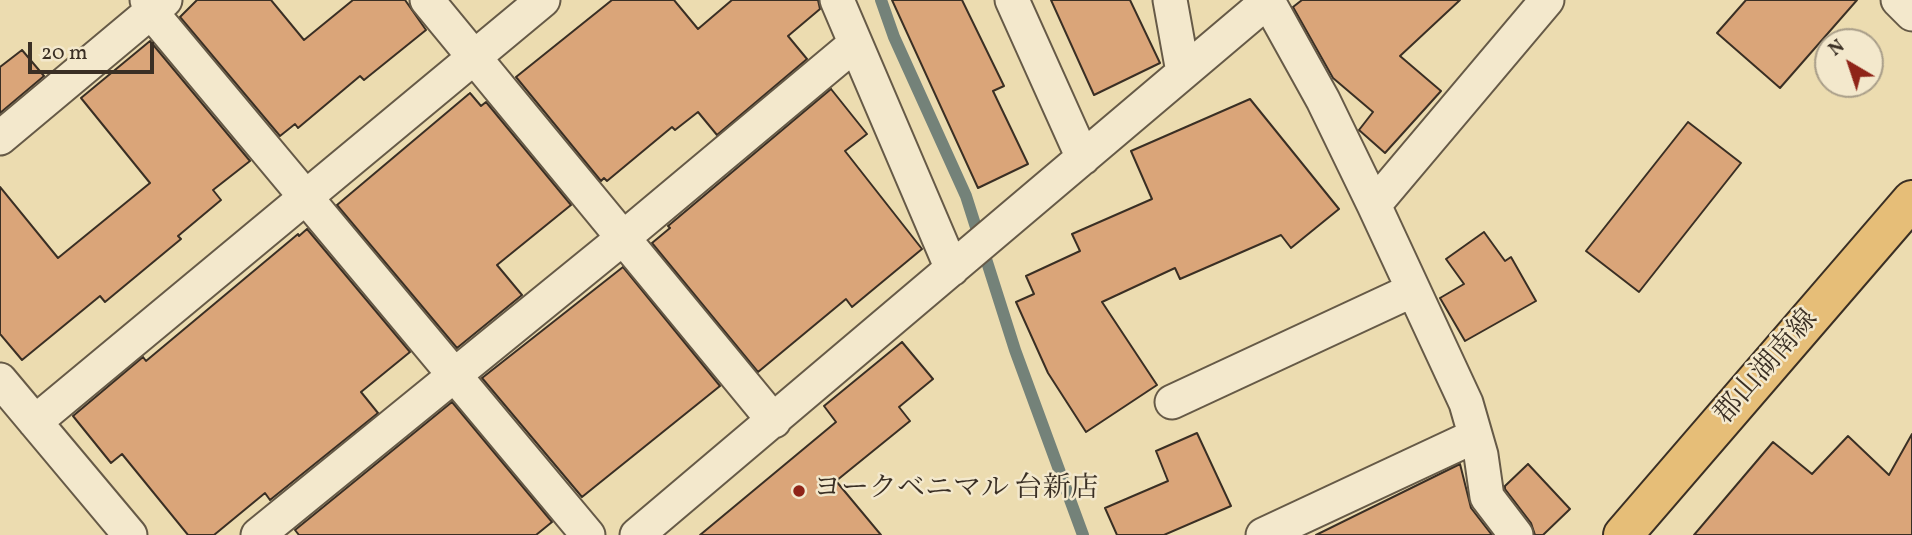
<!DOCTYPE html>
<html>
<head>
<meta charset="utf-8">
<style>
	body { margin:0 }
	#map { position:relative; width:1912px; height:535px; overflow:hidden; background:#ecdcb0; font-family:Vollkorn,serif }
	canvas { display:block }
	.north { position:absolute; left:1814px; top:28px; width:70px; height:70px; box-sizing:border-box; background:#f3e8cc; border:2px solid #a99e89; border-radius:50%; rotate:321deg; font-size:19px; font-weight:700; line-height:28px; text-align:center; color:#3a2f24 }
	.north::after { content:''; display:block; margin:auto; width:24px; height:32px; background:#8f2418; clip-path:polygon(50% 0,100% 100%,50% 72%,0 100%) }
	.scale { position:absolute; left:28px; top:42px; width:126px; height:32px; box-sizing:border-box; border:4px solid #3a2f24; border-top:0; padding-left:9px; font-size:21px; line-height:24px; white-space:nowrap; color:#3a2f24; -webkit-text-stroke:5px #f3e8cc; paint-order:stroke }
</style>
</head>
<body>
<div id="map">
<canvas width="1912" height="535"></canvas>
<div class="north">N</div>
<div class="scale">20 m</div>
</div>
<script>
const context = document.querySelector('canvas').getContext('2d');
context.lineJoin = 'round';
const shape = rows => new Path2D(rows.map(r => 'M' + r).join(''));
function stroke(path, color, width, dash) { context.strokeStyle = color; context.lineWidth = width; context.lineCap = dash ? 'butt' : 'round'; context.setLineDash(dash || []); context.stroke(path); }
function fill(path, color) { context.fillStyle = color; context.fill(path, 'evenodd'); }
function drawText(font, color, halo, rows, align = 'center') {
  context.font = font + ' Vollkorn,"Noto Serif JP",serif'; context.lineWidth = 5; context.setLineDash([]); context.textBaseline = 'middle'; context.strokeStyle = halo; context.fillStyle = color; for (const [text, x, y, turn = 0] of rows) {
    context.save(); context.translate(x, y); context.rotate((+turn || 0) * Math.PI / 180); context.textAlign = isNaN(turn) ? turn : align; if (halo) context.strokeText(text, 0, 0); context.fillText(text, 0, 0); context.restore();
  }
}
stroke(shape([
	[881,0,894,37,966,196,1015,350,1083,535]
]), '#748279', 12);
const building = shape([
	[197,0,271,0,304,40,353,0,405,0,426,30,364,80,360,76,298,128,295,124,280,136,180,17,197,0],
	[612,0,674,0,698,29,732,0,818,0,820,9,788,36,807,59,717,135,698,112,675,130,672,127,607,181,604,178,601,181,516,77,612,0],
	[892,0,962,0,1004,86,993,91,1028,164,978,188,892,0],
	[1051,0,1130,0,1160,63,1094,95,1051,0],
	[1302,0,1460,0,1400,56,1441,91,1385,153,1359,130,1373,112,1333,78,1293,7,1302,0],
	[1746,0,1857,0,1780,88,1717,33,1746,0],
	[150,41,250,161,213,190,221,200,178,236,181,239,105,302,100,296,22,360,0,334,0,187,58,258,150,183,81,98,150,41],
	[22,50,44,76,0,113,0,67,22,50],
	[831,89,867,134,845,151,922,249,852,307,846,299,758,372,652,243,670,228,668,226,831,89],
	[470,93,481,106,486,102,571,205,497,265,522,295,457,348,337,205,470,93],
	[1250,99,1339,209,1291,248,1281,235,1180,279,1175,268,1102,302,1157,385,1086,432,1048,373,1016,302,1034,294,1026,276,1080,251,1072,234,1152,199,1131,151,1250,99],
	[1688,122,1741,163,1639,292,1586,251,1688,122],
	[307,229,410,352,361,392,378,413,270,500,265,493,214,535,188,535,122,454,111,463,73,416,143,357,146,361,298,234,299,236,307,229],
	[1484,232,1505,261,1511,257,1536,301,1465,341,1440,298,1464,284,1446,259,1484,232],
	[623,267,720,386,582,497,482,378,623,267],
	[902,342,933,379,899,407,910,421,836,481,881,535,700,535,836,422,824,406,902,342],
	[452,402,552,522,536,535,299,535,295,530,452,402],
	[1197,433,1231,506,1164,535,1117,535,1105,508,1168,481,1156,451,1197,433],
	[1912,434,1912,535,1694,535,1773,442,1812,474,1848,436,1889,475,1912,434],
	[1460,464,1471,508,1492,535,1316,535,1460,464],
	[1528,464,1570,509,1543,535,1535,535,1531,523,1505,489,1505,486,1528,464]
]);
fill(building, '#daa579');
stroke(building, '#3a2f24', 2);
const street = shape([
	[147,0,151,12,588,535],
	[427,0,774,421],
	[837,0,952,269],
	[1012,0,1083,158],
	[1170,0,1183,72],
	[1898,0,1912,14],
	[1268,1,1323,100,1374,205,1466,403,1481,455,1487,497,1516,535],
	[0,138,165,0],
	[1374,205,1547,0],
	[0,380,130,535],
	[1172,402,1413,290],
	[35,422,543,0],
	[258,535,623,238,855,44],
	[637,535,1269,0],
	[1263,535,1475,436]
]);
const primary = shape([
	[1623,535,1912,200]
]);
stroke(street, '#665a47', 37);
stroke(primary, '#3a2f24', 42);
stroke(street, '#f3e8cc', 33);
stroke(primary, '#e6be78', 38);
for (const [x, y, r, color] of [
	[799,491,7,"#8f2418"]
]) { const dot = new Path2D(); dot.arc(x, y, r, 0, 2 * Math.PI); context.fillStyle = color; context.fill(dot); stroke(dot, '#f3e8cc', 2.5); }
drawText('28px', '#3a2f24', '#f3e8cc', [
	["郡山湖南線",1768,368,-49]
]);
drawText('28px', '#3a2f24', '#f3e8cc', [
	["ヨークベニマル 台新店",813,491]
], 'left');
</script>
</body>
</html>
